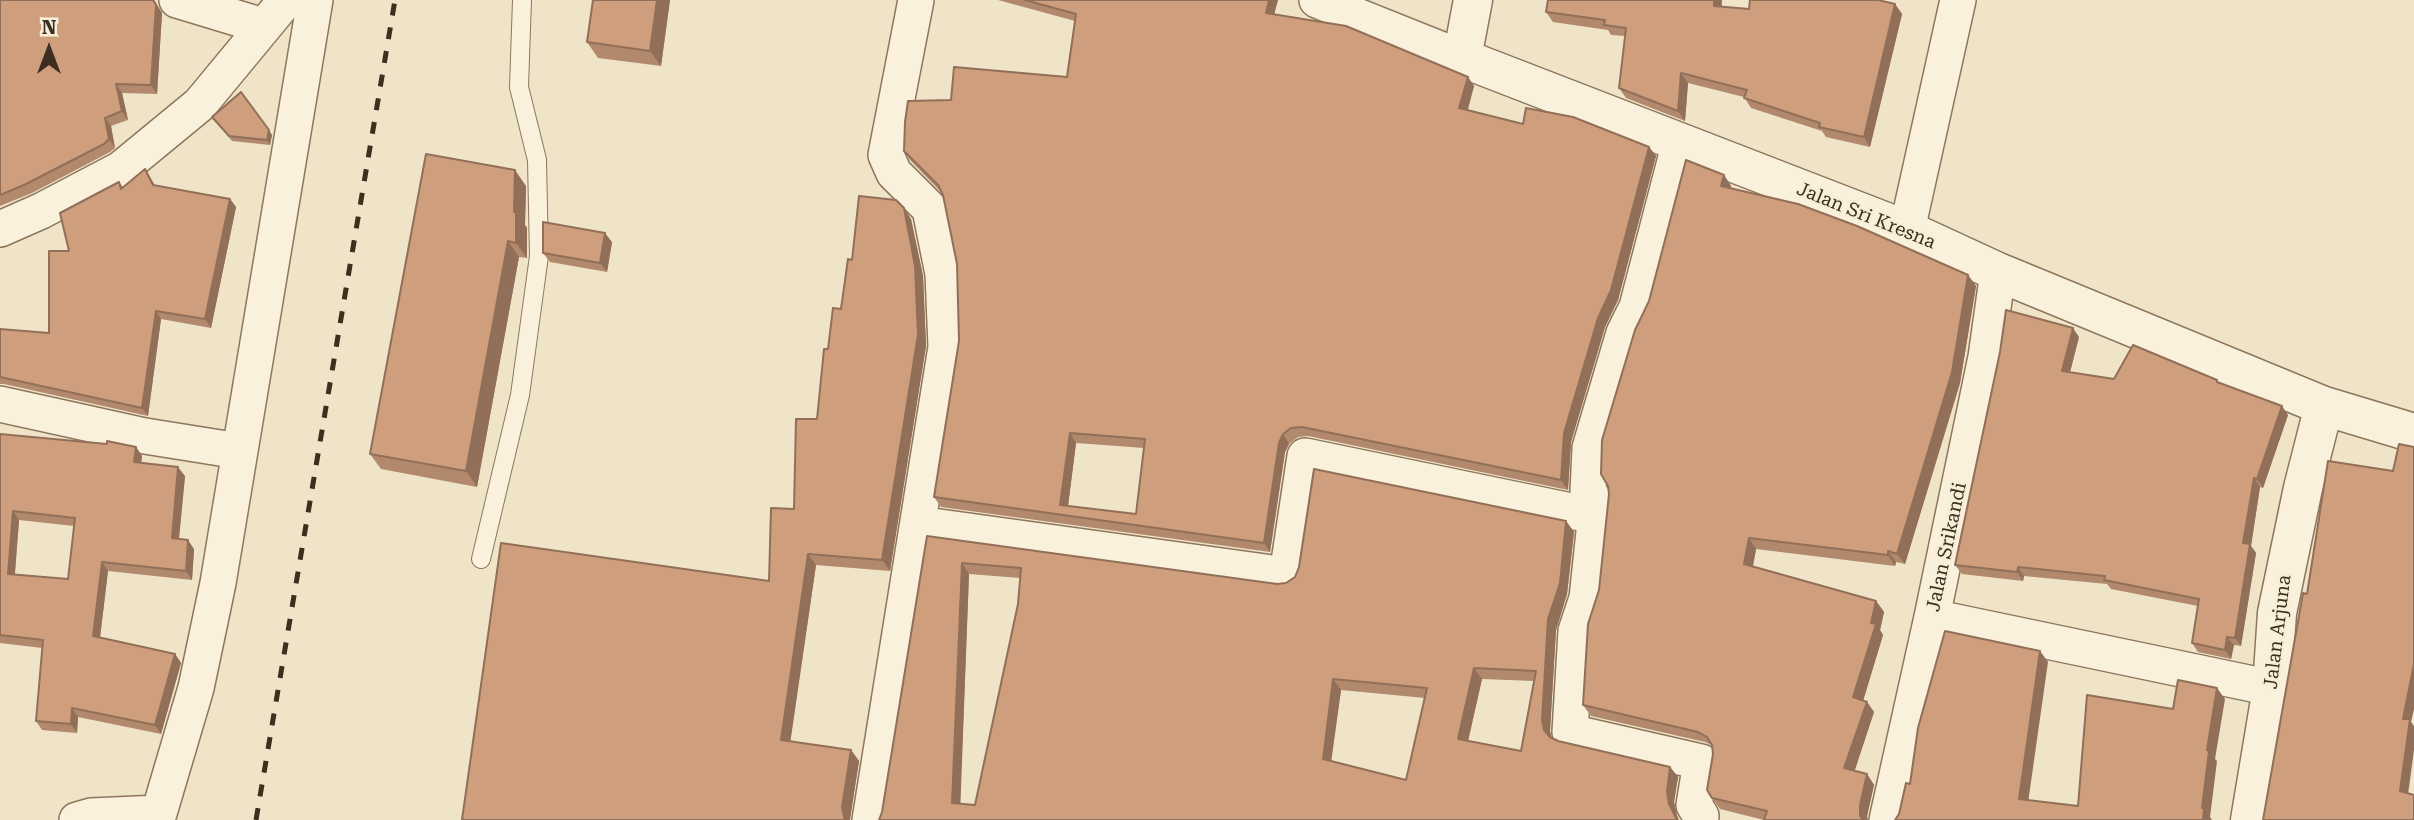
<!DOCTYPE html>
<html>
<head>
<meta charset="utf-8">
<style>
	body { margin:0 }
	#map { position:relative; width:2414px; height:820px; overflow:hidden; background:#f0e4c8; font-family:"Roboto Serif",serif }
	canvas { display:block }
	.north { position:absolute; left:14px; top:14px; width:70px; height:70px; -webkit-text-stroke:5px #f7eed8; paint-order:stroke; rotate:0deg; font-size:19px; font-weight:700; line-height:28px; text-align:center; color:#3d2e20 }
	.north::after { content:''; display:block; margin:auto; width:24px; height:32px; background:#3d2e20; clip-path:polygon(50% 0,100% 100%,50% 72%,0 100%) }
</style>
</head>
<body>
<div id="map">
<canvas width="2414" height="820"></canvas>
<div class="north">N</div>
</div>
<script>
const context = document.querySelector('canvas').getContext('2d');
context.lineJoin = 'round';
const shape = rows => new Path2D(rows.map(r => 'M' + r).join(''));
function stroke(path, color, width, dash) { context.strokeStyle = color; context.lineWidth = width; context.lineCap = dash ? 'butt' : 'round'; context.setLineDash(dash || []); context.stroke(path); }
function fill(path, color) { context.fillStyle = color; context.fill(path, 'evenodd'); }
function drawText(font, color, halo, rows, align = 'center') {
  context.font = font + ' "Roboto Serif",serif'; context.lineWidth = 5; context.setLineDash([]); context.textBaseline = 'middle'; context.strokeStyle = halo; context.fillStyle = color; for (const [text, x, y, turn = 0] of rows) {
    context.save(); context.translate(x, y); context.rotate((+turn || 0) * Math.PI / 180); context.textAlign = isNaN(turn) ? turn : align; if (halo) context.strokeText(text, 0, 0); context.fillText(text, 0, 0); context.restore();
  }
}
const service = shape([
	[481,559,520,395,539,256,537,160,519,87,522,0]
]);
const minor = shape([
	[177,0,263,26],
	[1317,0,1462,58],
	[1680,142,1637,307,1624,333,1590,448,1588,492,1597,503,1587,598,1576,631,1570,732,1701,762,1694,805,1701,816,1700,820],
	[0,229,41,211,121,169,200,104,286,0],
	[1907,230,1958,0],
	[0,404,145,436,239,451],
	[918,524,1287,575,1305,456,1595,516],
	[1932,617,2272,688],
	[77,820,91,816,159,813,196,688,218,583,315,0],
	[870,820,946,347,943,274,930,209,894,173,886,155,916,0],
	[1887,820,1932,617,1986,357,1998,272]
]);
const tertiary = shape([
	[1473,0,1462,58,1907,230,1998,272,2324,406,2414,433],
	[2250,820,2272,688,2277,613,2303,488,2324,406]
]);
stroke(service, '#8d765c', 20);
stroke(minor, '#8d765c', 38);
stroke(tertiary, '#8d765c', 41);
stroke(service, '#faf1dc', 18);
stroke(minor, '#faf1dc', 35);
stroke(tertiary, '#faf1dc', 38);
stroke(shape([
	[256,820,395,0]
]), '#3d2e20', 5, [12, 12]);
fill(shape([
	[0,0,154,0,162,13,157,94,122,93,128,120,111,126,115,148,110,152,32,193,0,206],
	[593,0,670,0,661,66,598,58,587,42],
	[998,0,1278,0,1274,14,1468,77,1474,86,1468,110,1523,124,1649,147,1656,156,1618,300,1605,327,1571,442,1568,490,1308,436,1298,437,1289,444,1285,452,1270,552,941,507,934,497,959,341,957,264,943,195,941,192,910,160,904,151,951,100,1067,77,1075,21],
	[1076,443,1144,448,1136,514,1068,506],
	[1750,0,1881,0,1895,4,1902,14,1870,147,1826,137,1822,131,1751,108,1744,97,1688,83,1685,121,1626,98,1619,88,1625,36,1611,35,1608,30,1553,22,1546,12,1721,6,1749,9],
	[212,117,272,135,270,145,232,141],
	[145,169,155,185,230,199,236,207,211,328,161,319,148,416,4,384,0,384,0,329,49,333,119,182,123,187],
	[1724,175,1731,186,1731,188,1968,275,1976,286,1960,383,1905,564,1896,562,1895,566,1756,549,1753,567,1876,601,1884,612,1880,630,1883,635,1863,700,1867,702,1874,712,1854,771,1867,774,1874,785,1867,816,1764,820,1720,809,1712,798,1713,746,1705,742,1591,716,1583,705,1599,590],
	[526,186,525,225,527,228,527,258,519,257,477,487,381,469,370,454],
	[911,219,923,276,926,346,890,571,816,565,790,742,851,750,859,761,850,817,462,820,769,581,794,509,817,419,828,349,841,309,852,260],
	[612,242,607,272,550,262,543,253],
	[2079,337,2070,372,2114,379,2219,383,2288,415,2263,488,2260,487,2251,546,2256,553,2241,646,2234,645,2231,659,2198,652,2192,643,2198,606,2111,589,2107,584,2024,576,2023,581,1962,574,1955,565],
	[0,434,136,447,142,456,141,463,185,476,179,539,194,549,192,580,108,571,100,638,175,654,181,663,161,734,78,717,77,733,42,730,36,721,42,648,0,643],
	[19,520,74,526,68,579,15,574],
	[1566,521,1574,532,1567,594,1556,630,1550,731,1551,738,1558,741,1670,767,1678,777,1674,802,1677,815,882,812,927,536,1277,584,1286,583],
	[969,574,1020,578,1018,604,975,805,960,804],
	[1482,679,1534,681,1521,751,1468,741],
	[1341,690,1425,698,1406,780,1331,761]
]), '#b2896c');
fill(shape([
	[154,0,162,13,157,94,151,85],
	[657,0,670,0,661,66,650,51],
	[1269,0,1278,0,1272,22,1266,13],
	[1714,0,1722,0,1721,16,1714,6],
	[1895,4,1902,14,1870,147,1864,137],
	[1681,73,1688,83,1685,121,1678,111],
	[1468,77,1474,86,1465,118,1459,108],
	[116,84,122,93,128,120,122,111],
	[105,118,111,126,115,148,109,139],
	[269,130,272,135,270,145,267,140],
	[1649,147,1656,156,1618,300,1605,327,1571,442,1568,490,1561,480,1564,433],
	[515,170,526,186,525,225,527,228,527,258,516,243,514,212],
	[1724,175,1731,186,1729,197,1721,186],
	[230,199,236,207,211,328,205,319],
	[904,208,911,219,923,276,926,346,890,571,882,560],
	[605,233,612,242,607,272,600,263],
	[508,241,519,257,477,487,466,471],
	[1968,275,1976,286,1960,383,1905,564,1897,554],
	[156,311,161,319,148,416,142,408],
	[2073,328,2079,337,2068,380,2062,371],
	[2282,406,2288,415,2263,488,2257,479],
	[1070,433,1076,443,1067,514,1060,505],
	[1283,434,1289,444,1285,452,1270,552,1264,543,1279,443],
	[136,447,142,456,140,471,134,462],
	[178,467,185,476,178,547,172,538],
	[2254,478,2260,487,2251,546,2256,553,2241,646,2235,638,2243,543],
	[13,511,19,520,14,583,8,574],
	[1566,521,1574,532,1567,594,1556,630,1550,731,1552,741,1544,730,1542,720,1548,619],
	[1749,538,1756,549,1751,575,1744,564],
	[188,540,194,549,192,580,186,571],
	[1888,551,1896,562,1895,566,1888,555],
	[808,554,816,565,789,751,781,740],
	[102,562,108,571,99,645,93,636],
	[962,563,969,574,960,814,952,803],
	[2018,567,2024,576,2023,581,2017,572],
	[1876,601,1884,612,1880,630,1883,635,1861,708,1853,697],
	[2227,637,2234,645,2231,659,2225,650],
	[2040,651,2048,662,2027,810,2019,799],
	[175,654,181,663,161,734,155,725],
	[2414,664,2414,709,2411,722,2414,726,2414,750,2407,802,2400,791,2403,719],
	[1474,668,1482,679,1466,750,1458,739],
	[1333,679,1341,690,1330,770,1323,759],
	[2217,688,2225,699,2215,759,2217,761,2210,817,2212,820,2203,820,2202,808,2207,750],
	[1867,702,1874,712,1852,779,1844,768],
	[72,708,78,717,77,733,71,724],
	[851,750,859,761,850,820,846,820,844,817,842,807],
	[1670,767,1678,777,1674,802,1677,815,1679,820,1677,820,1669,804,1667,791],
	[1867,774,1874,785,1867,816,1868,820,1863,820,1860,816,1860,805]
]), '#916f58');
const building = shape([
	[0,0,153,0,156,5,151,85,116,84,122,111,105,118,109,139,104,144,26,184,0,195,0,0],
	[593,0,657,0,650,51,587,42,593,0],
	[1025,0,1269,0,1266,13,1346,26,1468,77,1459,108,1523,124,1526,108,1573,117,1649,147,1611,290,1598,318,1564,433,1561,480,1302,427,1291,428,1283,434,1279,443,1264,543,934,497,959,341,957,264,943,195,938,185,904,151,905,122,908,101,951,100,954,67,1067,77,1076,14,1025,0],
	[1070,433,1145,439,1136,514,1060,505,1070,433],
	[1548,0,1714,0,1714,6,1749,9,1750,0,1878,0,1895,4,1864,137,1819,127,1820,123,1744,98,1747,90,1681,73,1678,111,1619,88,1626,28,1604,25,1605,20,1546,12,1548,0],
	[241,92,269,130,267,140,229,136,212,117,241,92],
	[426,154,515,170,514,212,516,212,516,243,508,241,466,471,370,454,426,154],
	[1686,160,1724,175,1721,186,1798,204,1857,226,1968,275,1952,372,1897,554,1888,551,1888,555,1749,538,1744,564,1876,601,1871,623,1876,624,1853,697,1867,702,1844,768,1867,774,1860,805,1860,816,1863,820,1764,820,1767,811,1712,798,1707,790,1713,754,1712,745,1707,737,1698,732,1583,705,1588,624,1599,590,1609,494,1608,486,1601,474,1602,440,1635,330,1649,301,1686,160],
	[145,169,153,185,230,199,205,319,156,311,142,408,0,377,0,329,49,333,49,251,69,251,60,213,119,182,121,189,145,169],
	[859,196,896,200,904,208,915,266,918,335,882,560,808,554,781,740,851,750,842,807,844,817,846,820,462,820,501,543,769,581,771,508,794,509,796,419,817,419,824,349,828,349,833,308,841,309,848,259,852,260,859,196],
	[543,222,605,233,600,263,543,253,543,222],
	[2006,310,2073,328,2062,371,2114,379,2133,345,2217,380,2217,382,2282,406,2257,479,2254,478,2243,543,2250,544,2235,638,2227,637,2225,650,2192,643,2199,599,2104,580,2105,576,2018,567,2017,572,1955,565,2000,352,2006,310],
	[0,434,107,444,107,441,136,447,134,462,178,467,172,538,188,540,186,571,102,562,93,636,175,654,155,725,72,708,71,724,36,721,43,640,0,635,0,434],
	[13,511,75,518,68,579,8,574,13,511],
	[2399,444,2414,447,2414,664,2403,719,2410,719,2400,791,2414,795,2414,820,2263,820,2303,593,2307,594,2328,461,2393,471,2399,444],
	[1314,469,1566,521,1560,583,1548,619,1542,720,1544,730,1550,737,1558,741,1670,767,1667,791,1669,804,1677,820,879,820,882,812,927,536,1277,584,1286,583,1295,577,1299,567,1314,469],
	[962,563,1021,568,1018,604,975,805,952,803,962,563],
	[1474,668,1536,671,1521,751,1458,739,1474,668],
	[1333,679,1427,688,1406,780,1323,759,1333,679],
	[1945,631,2040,651,2019,799,2078,806,2087,695,2173,709,2178,680,2217,688,2207,750,2209,751,2202,808,2204,808,2203,820,1895,820,1899,814,1906,783,1910,784,1918,728,1945,631]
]);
fill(building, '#cf9f7d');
stroke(building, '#916f58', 2);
drawText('19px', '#3d2e20', '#f7eed8', [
	["Jalan Sri Kresna",1866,216,22],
	["Jalan Srikandi",1947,547,-78],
	["Jalan Arjuna",2278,632,-83]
]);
</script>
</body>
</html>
